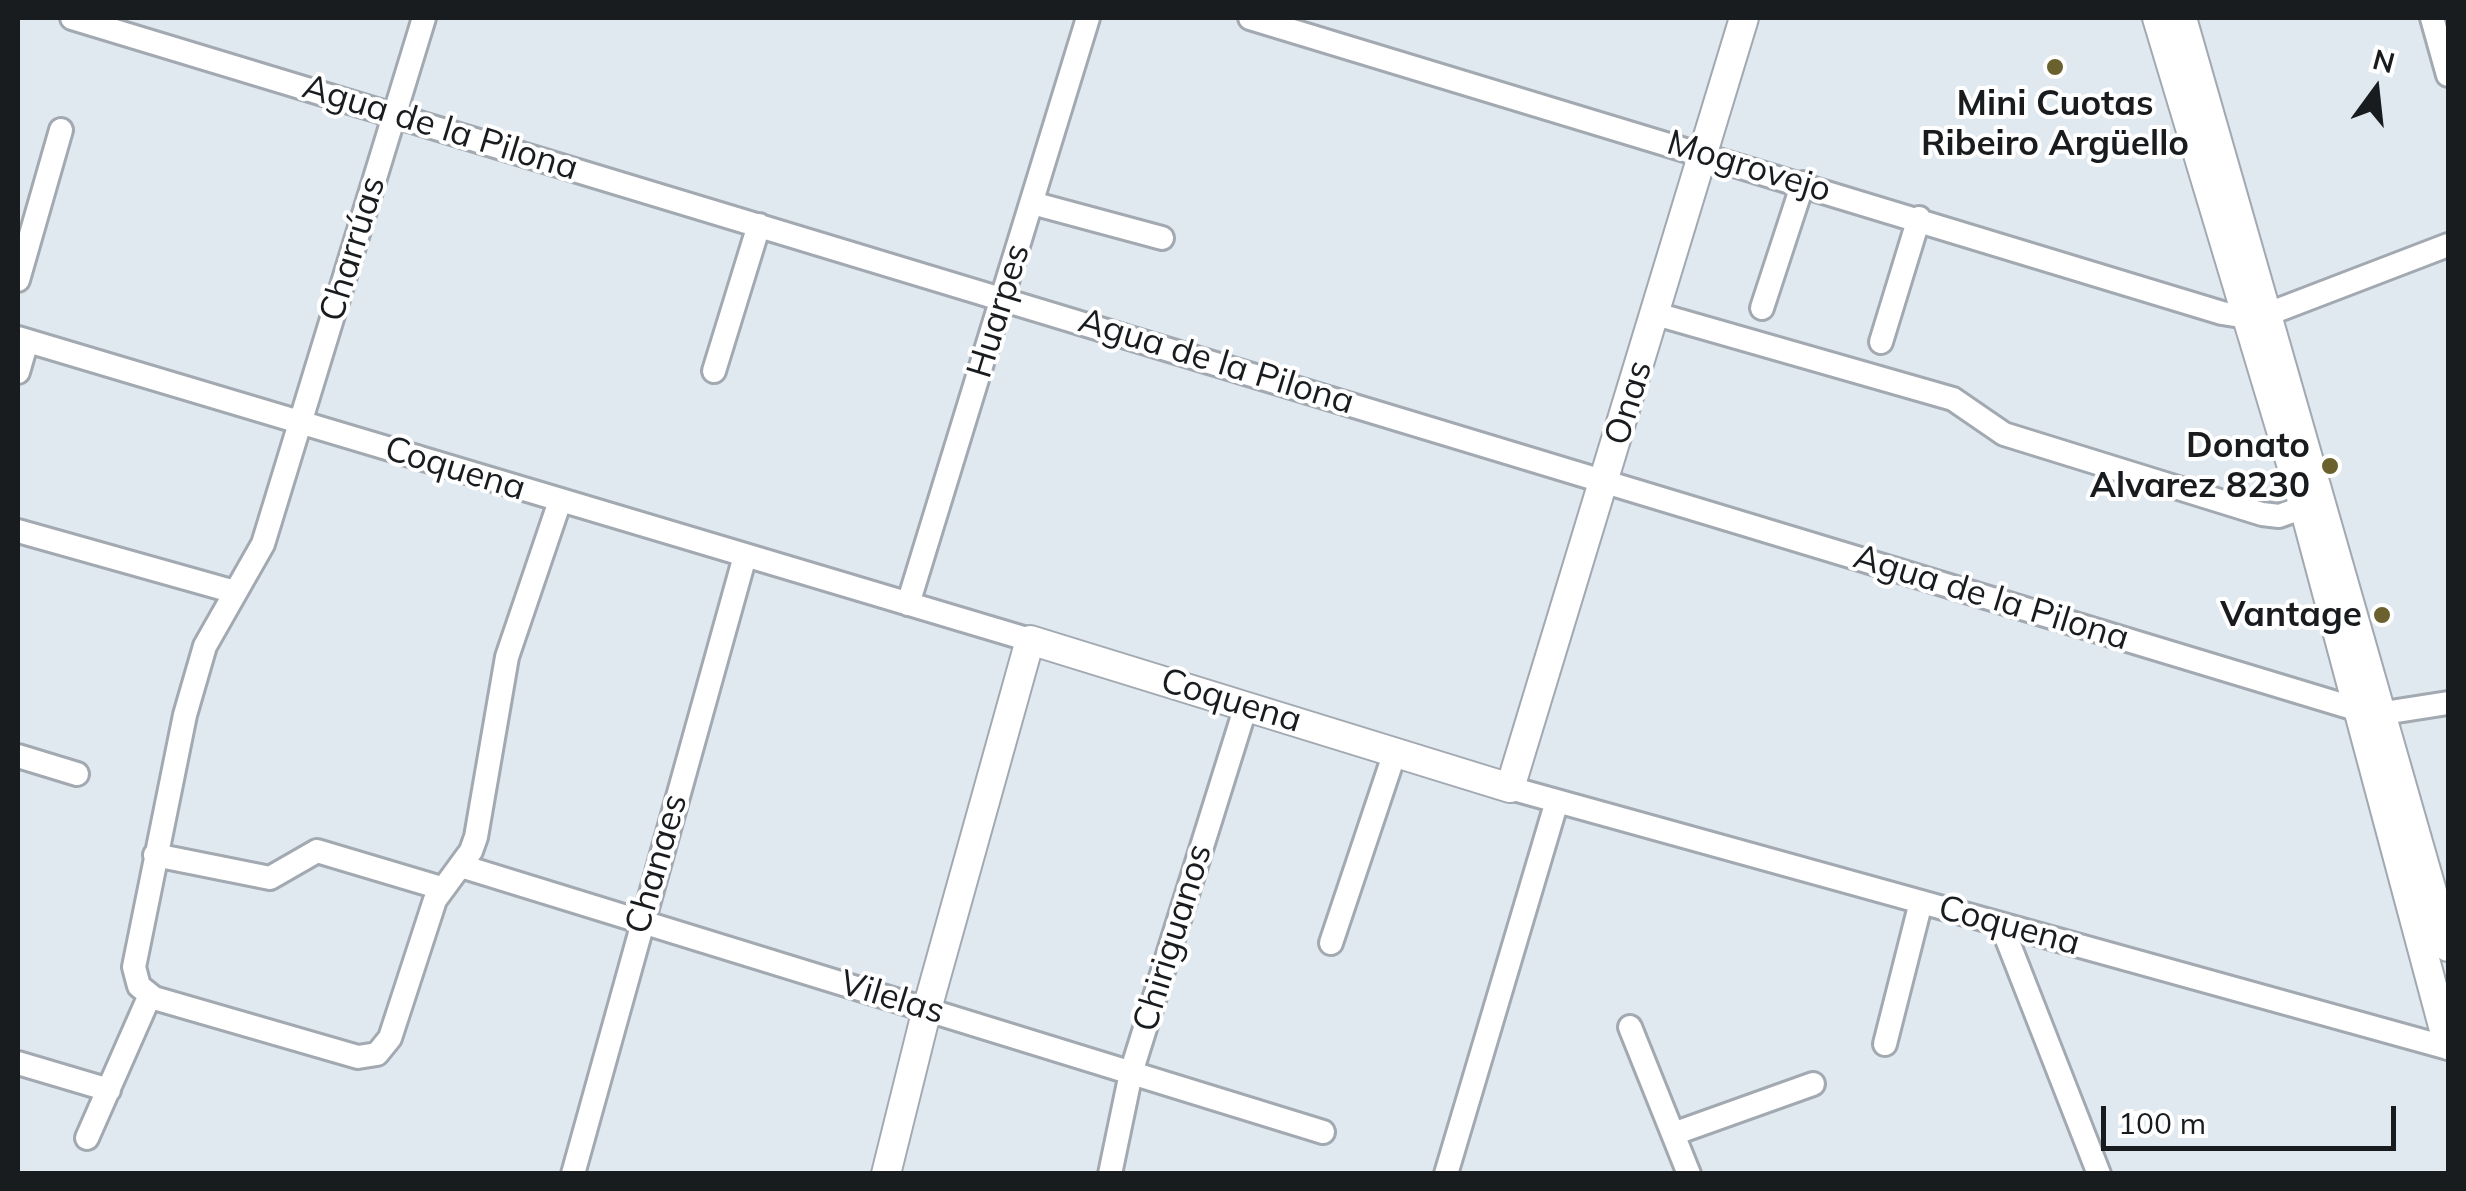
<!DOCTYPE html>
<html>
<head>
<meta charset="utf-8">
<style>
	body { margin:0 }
	#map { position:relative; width:2466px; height:1191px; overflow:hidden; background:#e0e8f0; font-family:Mulish,sans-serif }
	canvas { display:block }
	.frame { position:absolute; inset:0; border:20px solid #191c1f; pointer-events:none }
	.north { position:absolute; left:2326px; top:40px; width:100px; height:100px; -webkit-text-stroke:8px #fff; paint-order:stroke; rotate:15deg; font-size:28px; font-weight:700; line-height:40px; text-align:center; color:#191c1f }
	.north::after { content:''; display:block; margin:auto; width:35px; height:45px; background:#191c1f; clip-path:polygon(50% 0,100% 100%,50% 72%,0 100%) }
	.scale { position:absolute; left:2101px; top:1106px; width:295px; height:45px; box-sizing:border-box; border:5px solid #191c1f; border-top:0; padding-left:12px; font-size:30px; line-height:35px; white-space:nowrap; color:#191c1f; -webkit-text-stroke:8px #fff; paint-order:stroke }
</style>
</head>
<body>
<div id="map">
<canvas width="2466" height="1191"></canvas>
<div class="frame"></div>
<div class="north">N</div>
<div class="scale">100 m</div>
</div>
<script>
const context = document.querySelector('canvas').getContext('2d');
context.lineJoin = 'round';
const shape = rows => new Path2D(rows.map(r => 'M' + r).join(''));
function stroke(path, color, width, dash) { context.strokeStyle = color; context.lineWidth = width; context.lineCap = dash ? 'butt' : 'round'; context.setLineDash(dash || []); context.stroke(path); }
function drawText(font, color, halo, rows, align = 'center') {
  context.font = font + ' Mulish,sans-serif'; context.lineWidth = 8; context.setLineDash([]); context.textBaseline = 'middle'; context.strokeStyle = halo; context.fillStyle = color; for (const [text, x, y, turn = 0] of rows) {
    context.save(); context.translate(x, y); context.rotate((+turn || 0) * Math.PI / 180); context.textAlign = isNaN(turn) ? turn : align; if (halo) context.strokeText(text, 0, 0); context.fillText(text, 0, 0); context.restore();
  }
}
const minor = shape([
	[72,18,2359,710,2384,713,2448,703],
	[424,18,263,544,205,646,185,715,134,967,139,986,154,998,358,1057,377,1054,390,1038,435,900,471,851,476,837,507,657,560,501],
	[1250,18,2222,313,2247,317,2268,314,2448,245],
	[2432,18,2448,75],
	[1032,203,1162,238],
	[18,280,61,130],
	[1762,308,1803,183],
	[1656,314,1953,399,2004,434,2262,514,2279,516,2304,507],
	[18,338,1030,640],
	[1881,342,1919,218],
	[714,371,759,225],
	[18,372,27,341],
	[18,531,235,592],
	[908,604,1088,18],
	[18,756,77,774],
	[1510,788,2448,1048],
	[155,855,270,878,317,851,441,888],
	[461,866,1323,1132],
	[2001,924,2099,1174],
	[1331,943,1395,752],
	[1630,1027,1689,1174],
	[1885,1044,1921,902],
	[18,1063,109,1090],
	[1673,1134,1813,1084],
	[87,1138,150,995],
	[573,1174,745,556],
	[1110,1174,1131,1073,1246,706],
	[1446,1174,1557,801]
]);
const major = shape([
	[2157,18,2304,507,2448,1045],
	[2182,18,2448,947],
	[886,1174,927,1009,1030,640,1510,788,1744,18]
]);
stroke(minor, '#a2a9b1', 28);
stroke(major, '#a2a9b1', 32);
stroke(minor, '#fff', 22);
stroke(major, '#fff', 28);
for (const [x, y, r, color] of [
	[2055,67,10,"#6a612e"],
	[2330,466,10,"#6a612e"],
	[2382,615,10,"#6a612e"]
]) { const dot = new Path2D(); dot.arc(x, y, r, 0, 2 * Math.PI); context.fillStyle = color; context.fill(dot); stroke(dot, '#fff', 4); }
drawText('bold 35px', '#191c1f', '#fff', [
	["Mini Cuotas",2055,104,"center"],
	["Ribeiro Argüello",2055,144,"center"],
	["Donato",2310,446],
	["Alvarez 8230",2310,486],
	["Vantage",2362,615]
], 'right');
drawText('35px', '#191c1f', '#fff', [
	["Agua de la Pilona",440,128,17],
	["Mogrovejo",1749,167,17],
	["Charrúas",353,249,-73],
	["Huarpes",999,311,-73],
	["Agua de la Pilona",1216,362,17],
	["Onas",1629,403,-73],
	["Coquena",455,469,17],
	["Agua de la Pilona",1991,598,17],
	["Coquena",1231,701,17],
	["Chanaes",657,864,-74],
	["Coquena",2009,926,15],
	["Chiriguanos",1173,938,-73],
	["Vilelas",892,998,17]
]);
</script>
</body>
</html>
